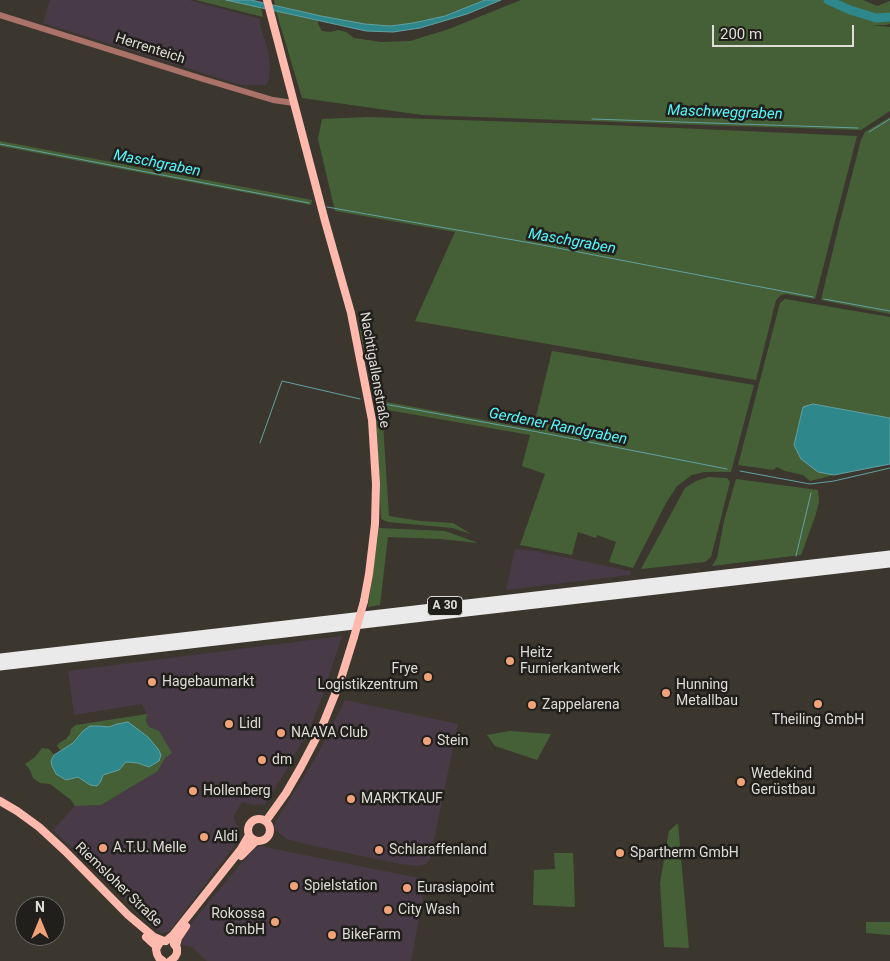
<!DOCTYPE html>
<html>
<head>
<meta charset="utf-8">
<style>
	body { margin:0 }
	#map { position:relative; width:890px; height:961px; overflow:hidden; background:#3c372e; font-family:Roboto,sans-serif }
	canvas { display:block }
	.north { position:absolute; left:15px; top:896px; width:50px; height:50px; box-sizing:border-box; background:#211f1b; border:1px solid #6d6b66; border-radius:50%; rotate:0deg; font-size:14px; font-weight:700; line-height:20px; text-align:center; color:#dfddd7 }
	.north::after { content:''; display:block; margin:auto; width:18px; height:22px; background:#f0a279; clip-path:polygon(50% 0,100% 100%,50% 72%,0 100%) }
	.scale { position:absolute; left:712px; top:25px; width:142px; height:22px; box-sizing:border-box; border:2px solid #dfddd7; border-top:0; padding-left:6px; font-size:15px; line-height:18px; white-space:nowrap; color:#dfddd7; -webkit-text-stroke:4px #211f1b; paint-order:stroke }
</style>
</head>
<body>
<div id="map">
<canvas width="890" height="961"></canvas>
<div class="north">N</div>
<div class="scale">200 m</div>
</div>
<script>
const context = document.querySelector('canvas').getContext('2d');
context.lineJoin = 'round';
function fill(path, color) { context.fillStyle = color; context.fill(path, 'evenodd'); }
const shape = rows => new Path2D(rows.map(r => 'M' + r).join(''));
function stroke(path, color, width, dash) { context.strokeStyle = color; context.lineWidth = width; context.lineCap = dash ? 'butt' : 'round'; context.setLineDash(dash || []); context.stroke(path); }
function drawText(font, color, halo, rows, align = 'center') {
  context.font = font + ' Roboto,sans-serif'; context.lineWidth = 5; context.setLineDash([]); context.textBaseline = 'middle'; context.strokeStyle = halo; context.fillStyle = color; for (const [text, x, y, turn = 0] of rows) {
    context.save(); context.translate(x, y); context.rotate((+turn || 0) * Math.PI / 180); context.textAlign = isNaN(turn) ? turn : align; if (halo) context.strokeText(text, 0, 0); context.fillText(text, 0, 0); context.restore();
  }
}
fill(shape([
	[50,0,189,0,260,19,260,25,268,50,270,68,269,79,266,85,241,85,43,23],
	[515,549,535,551,630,571,630,575,506,590],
	[342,636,322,697,311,726,282,777,265,804,254,805,242,802,234,816,234,819,239,829,239,836,235,845,169,932,161,933,53,830,75,806,101,805,158,771,165,758,146,721,147,714,142,704,74,715,68,671],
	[345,700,458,724,430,859,426,864,419,866,400,864,305,844,287,839,275,830,274,824,315,759],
	[260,846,419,878,422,881,424,893,411,961,207,961,192,947,182,945,183,937,188,927,238,867,254,849]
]), '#493a47');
fill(shape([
	[196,0,226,0,261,7,263,17],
	[274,0,485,0,445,16,413,23,390,26,365,24,321,16,275,5],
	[521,0,863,0,877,6,890,1,890,24,885,25,872,25,890,27,890,111,861,130,672,124,422,115,302,98,276,11,318,21,318,24,322,31,330,32,338,30,346,32,354,38,381,42,410,41,449,29],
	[368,117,608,125,857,136,815,299,786,294,781,295,776,300,756,380,415,321,455,232,335,211,318,139,322,119],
	[890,117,890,314,821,300,840,221,861,140,865,132],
	[0,141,312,200,311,205,0,146],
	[785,299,890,317,890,418,813,404,818,472,834,475,810,481,803,475,785,471,777,467,773,470,738,465,780,303],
	[363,322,381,401,533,429,552,351,754,385,731,472,704,472,692,475,677,486,666,503,633,568,609,562,616,542,597,535,596,538,578,532,572,555,520,545,545,474,522,466,530,435,382,409,389,516,420,521,453,523,471,534,452,528,388,522,381,519,376,410,360,331],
	[708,477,727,478,730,482,711,557,705,562,641,569,685,488,696,481],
	[736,479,818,490,819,502,815,517,801,555,712,566,717,558,724,521],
	[379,528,445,531,478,543,441,539,388,537,380,605,368,607],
	[147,714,146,721,149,727,159,731,172,753,165,758,158,771,101,805,75,806,71,800,50,784,40,783,33,778,30,770,25,764,35,757,42,748,49,749,54,755,51,761,66,780,78,777,90,785,101,781,103,775,119,770,126,762,138,763,117,724,109,727,100,726,83,731,73,743,61,751,57,746,59,743,66,739,70,734,71,729,76,725],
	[510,731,551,734,537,760,495,746,487,735],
	[678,823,680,846,689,948,664,947,660,883,669,831],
	[554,853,573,853,575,907,533,905,534,870,555,869],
	[866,922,890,922,890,935,866,933]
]), '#456037');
const water = shape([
	[226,0,251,0,321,16,365,24,390,26,413,23,445,16,485,0,501,0,467,14,420,28,393,32,366,31,226,0],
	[813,404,890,418,890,464,834,475,818,472,801,459,794,445,803,407,813,404],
	[128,722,148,737,158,749,161,755,159,761,149,767,138,763,126,762,119,770,103,775,101,781,97,786,90,785,78,777,66,780,56,774,52,766,51,761,54,755,73,743,83,731,90,726,100,726,109,727,117,724,128,722]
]);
fill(water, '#2e878b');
stroke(water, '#63a1a2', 1);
stroke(shape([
	[592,119,858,128],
	[869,132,890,119],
	[0,144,309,203],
	[327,207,542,245,813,297],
	[824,299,890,311],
	[384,404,538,432,727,469],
	[260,443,282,381,360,399],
	[740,471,810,484,834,481,890,468],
	[796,556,811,493]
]), '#63a1a2', 1);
stroke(shape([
	[828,0,850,10,876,18,890,17]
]), '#2e878b', 9);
stroke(shape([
	[0,15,203,79,273,100,294,103]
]), '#aa7269', 6);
stroke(shape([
	[267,0,325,221,351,313,372,420,376,484,375,524,369,574,364,601],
	[0,801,17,811,39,827,65,851,128,915,154,937,164,941],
	'248 830a11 11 0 1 1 22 0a11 11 0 1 1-22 0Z',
	[266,821,286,793,301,767,321,729,340,682,354,637],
	[241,856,256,841],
	[146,937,157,947],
	[166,941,173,935,241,849,249,835],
	[159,944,156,949,157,954,159,958,163,961],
	[176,946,178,938,186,926],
	[170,961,175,957,177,953,177,948,174,944]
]), '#ffb9ad', 8);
stroke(shape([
	[0,658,890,555],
	[0,666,890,563]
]), '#eaeaea', 9);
stroke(shape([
	[354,637,364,601]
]), '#ffb9ad', 8);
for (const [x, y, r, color] of [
	[510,661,5,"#f0a279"],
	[428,677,5,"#f0a279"],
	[152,682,5,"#f0a279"],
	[666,693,5,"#f0a279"],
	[818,704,5,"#f0a279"],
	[532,705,5,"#f0a279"],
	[229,724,5,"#f0a279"],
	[281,733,5,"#f0a279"],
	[427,741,5,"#f0a279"],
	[262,760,5,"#f0a279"],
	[741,782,5,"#f0a279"],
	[193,791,5,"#f0a279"],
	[351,799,5,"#f0a279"],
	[204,837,5,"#f0a279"],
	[103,848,5,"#f0a279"],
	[379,850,5,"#f0a279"],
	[620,853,5,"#f0a279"],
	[294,886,5,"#f0a279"],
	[407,888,5,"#f0a279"],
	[388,910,5,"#f0a279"],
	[275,922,5,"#f0a279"],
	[332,935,5,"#f0a279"]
]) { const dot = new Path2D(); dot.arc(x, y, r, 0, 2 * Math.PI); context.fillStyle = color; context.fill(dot); stroke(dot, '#211f1b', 2); }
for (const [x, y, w] of [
	[445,606,35]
]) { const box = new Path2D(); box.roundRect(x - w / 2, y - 9.5, w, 19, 4); context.fillStyle = '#211f1b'; context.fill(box); stroke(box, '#dfddd7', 1); }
drawText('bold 12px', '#dfddd7', null, [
	["A 30",445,606]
]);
drawText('14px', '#dfddd7', '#211f1b', [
	["Herrenteich",150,49,18],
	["Nachtigallenstraße",374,370,80],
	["Riemsloher Straße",118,885,44]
]);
drawText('14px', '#dfddd7', '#211f1b', [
	["Heitz",520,653],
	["Furnierkantwerk",520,669],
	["Frye",418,669,"right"],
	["Logistikzentrum",418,685,"right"],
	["Hagebaumarkt",162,682],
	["Hunning",676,685],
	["Metallbau",676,701],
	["Zappelarena",542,705],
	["Theiling GmbH",818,720,"center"],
	["Lidl",239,724],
	["NAAVA Club",291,733],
	["Stein",437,741],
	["dm",272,760],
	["Wedekind",751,774],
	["Gerüstbau",751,790],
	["Hollenberg",203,791],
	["MARKTKAUF",361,799],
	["Aldi",214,837],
	["A.T.U. Melle",113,848],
	["Schlaraffenland",389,850],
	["Spartherm GmbH",630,853],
	["Spielstation",304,886],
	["Eurasiapoint",417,888],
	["City Wash",398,910],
	["Rokossa",265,914,"right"],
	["GmbH",265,930,"right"],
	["BikeFarm",342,935]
], 'left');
drawText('italic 15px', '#53f8ff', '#211f1b', [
	["Maschweggraben",725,113,2],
	["Maschgraben",157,164,11],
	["Maschgraben",572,242,10],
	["Gerdener Randgraben",558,427,11]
]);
</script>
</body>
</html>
